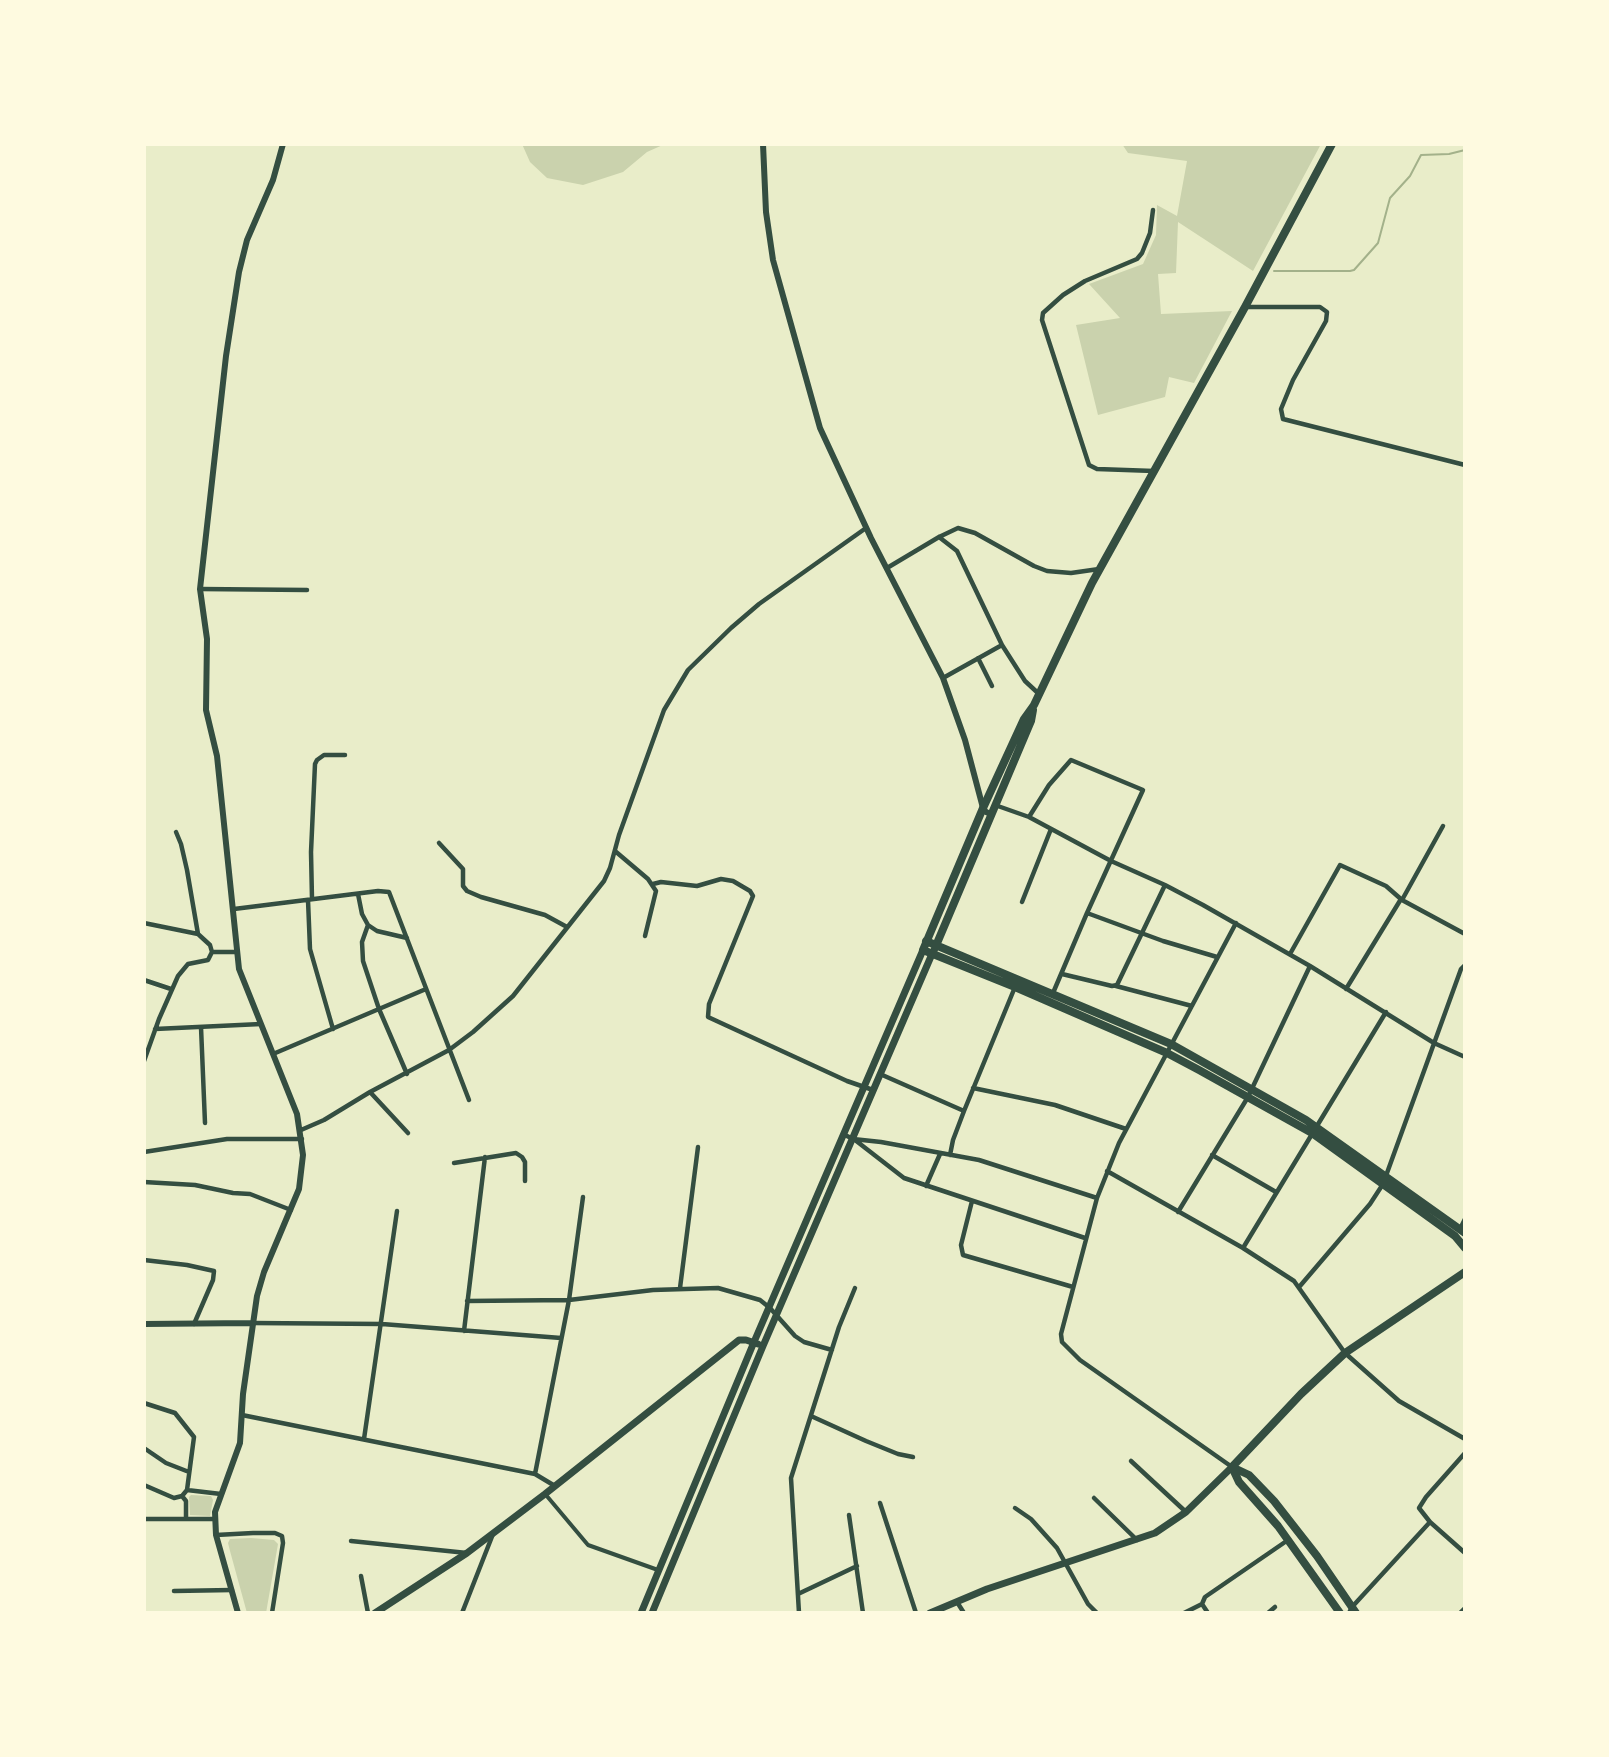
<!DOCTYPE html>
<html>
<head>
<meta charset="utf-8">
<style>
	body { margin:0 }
	#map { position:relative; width:1609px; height:1757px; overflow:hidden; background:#e9edc9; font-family:Lato,sans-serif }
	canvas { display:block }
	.frame { position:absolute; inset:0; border:146px solid #fefae0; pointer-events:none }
</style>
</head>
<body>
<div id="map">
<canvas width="1609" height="1757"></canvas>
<div class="frame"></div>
</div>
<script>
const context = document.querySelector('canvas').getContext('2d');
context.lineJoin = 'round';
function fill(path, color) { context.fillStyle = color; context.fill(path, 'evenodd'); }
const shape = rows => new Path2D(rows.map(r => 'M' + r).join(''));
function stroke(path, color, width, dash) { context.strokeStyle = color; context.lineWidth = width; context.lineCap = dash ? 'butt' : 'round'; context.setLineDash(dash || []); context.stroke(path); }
fill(shape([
	[522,144,665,144,647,152,623,172,583,185,547,178,530,162],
	[1122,144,1321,144,1253,271,1178,222,1176,273,1158,274,1161,314,1232,311,1194,383,1169,377,1165,397,1098,415,1076,325,1120,318,1089,284,1143,264,1156,235,1157,205,1177,216,1187,161,1128,153],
	[191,1495,211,1496,213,1500,210,1516,190,1515,189,1497],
	[251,1538,274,1540,278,1544,266,1613,247,1613,230,1551,228,1543,230,1539]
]), '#cad2ad');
stroke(shape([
	[1274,271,1350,271,1354,270,1378,243,1390,198,1410,176,1421,155,1449,154,1465,150]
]), '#a3b18a', 2);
stroke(shape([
	[546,1495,588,1545,658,1570]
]), '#344e41', 4);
stroke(shape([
	[1153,210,1150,233,1142,253,1137,259,1085,281,1063,295,1043,313,1042,320,1089,465,1097,469,1154,471],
	[1245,307,1320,307,1327,312,1326,321,1293,380,1281,409,1283,419,1465,465],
	[939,537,957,551,1002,645,1025,681,1039,694],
	[887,568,939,537,958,528,975,533,1034,566,1047,571,1071,573,1099,569],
	[200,589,307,590],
	[978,658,992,686],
	[943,678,1002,645],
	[995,805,1029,817,1111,861,1165,885,1203,905,1310,966,1434,1043,1465,1057],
	[1029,817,1049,785,1071,760,1143,790,1087,913,1053,993],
	[176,832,181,844,187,870,198,934,210,945,212,952],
	[439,843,463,869,463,886,467,891,481,897,545,915,567,927],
	[615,851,648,879,656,891,645,936],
	[653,884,661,882,697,886,721,879,733,881,750,891,753,896,709,1004,708,1017,847,1081,873,1090],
	[358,894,362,914,368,925,377,931,407,938],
	[312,899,311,852,315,764,317,760,324,755,345,755],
	[308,900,310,949,333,1029],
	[1402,900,1443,826],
	[1022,902,1051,829],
	[234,909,378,891,389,892,469,1100],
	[1087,913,1163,941,1217,957],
	[144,923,198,934],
	[368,925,362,942,363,961,379,1009,407,1074],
	[212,952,236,952],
	[1290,954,1340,865,1386,886,1402,900,1465,934],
	[1062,974,1112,986,1117,985,1165,885],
	[144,980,171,989],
	[1116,986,1192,1006],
	[1346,989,1401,899],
	[201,1027,205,1123],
	[155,1029,261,1024],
	[273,1054,426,989],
	[144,1061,159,1019,178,976,188,964,208,960,212,952],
	[880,1074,964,1111],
	[973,1088,1055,1105,1126,1129],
	[370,1092,408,1133],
	[301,1130,324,1120,370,1092,449,1050,473,1032,513,996,604,881,610,868,619,835,664,710,688,670,731,628,759,604,866,528],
	[843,1134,853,1139,881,1142,979,1160,1097,1198],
	[855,1140,904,1178,1085,1238],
	[144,1152,227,1139,302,1139],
	[950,1155,953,1140,964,1111,1015,987],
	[1212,1155,1276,1192],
	[454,1163,516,1153,522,1157,525,1162,525,1181],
	[1107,1171,1243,1248,1294,1281,1345,1353,1399,1401,1465,1439],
	[144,1182,195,1185,233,1193,250,1194,291,1210],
	[926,1186,940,1154],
	[972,1201,961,1245,963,1255,1073,1287],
	[1178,1212,1248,1097,1310,966],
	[1460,1229,1465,1219],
	[1243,1248,1386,1012],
	[144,1260,187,1265,214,1271,213,1280,194,1324],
	[1300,1286,1370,1204,1383,1184,1461,969,1465,965],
	[680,1288,698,1147],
	[467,1301,569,1300,653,1290,718,1288,760,1300,770,1308,795,1336,804,1342,832,1350],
	[252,1323,382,1324,561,1338],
	[464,1331,485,1157],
	[144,1403,175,1413,194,1437,187,1490],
	[242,1415,535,1474,555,1486],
	[811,1416,866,1441,898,1454,913,1457],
	[364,1439,397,1211],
	[144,1448,166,1463,189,1472],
	[1465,1453,1426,1497,1419,1508,1430,1522,1465,1553],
	[1131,1461,1186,1512],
	[1232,1467,1080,1360,1062,1342,1061,1334,1097,1198,1119,1143,1236,923],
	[535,1474,569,1300,583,1197],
	[144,1485,174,1498,182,1496,187,1490,221,1494],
	[182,1496,186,1501,186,1519],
	[1094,1498,1137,1540],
	[880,1503,916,1613],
	[1015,1508,1031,1519,1057,1548,1088,1604,1097,1613],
	[849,1515,863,1613],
	[144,1519,215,1519],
	[216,1535,253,1533,275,1533,282,1536,283,1543,272,1613],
	[351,1541,467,1553],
	[361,1576,368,1613],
	[174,1591,232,1590],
	[798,1594,857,1566],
	[957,1602,964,1613],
	[462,1613,493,1534],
	[799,1613,791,1478,839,1327,855,1288],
	[1184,1613,1202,1604],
	[1208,1613,1202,1604,1205,1597,1288,1540],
	[1268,1613,1275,1607],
	[1349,1613,1352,1607,1430,1522],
	[1460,1613,1465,1608]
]), '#344e41', 4.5);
stroke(shape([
	[763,144,766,212,773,260,820,428,871,538,943,678,965,740,983,808,986,812,991,814],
	[144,1324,252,1323],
	[238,1613,216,1535,215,1512,240,1443,243,1394,257,1296,264,1272,299,1189,303,1155,297,1114,239,969,217,756,206,710,207,639,200,589,226,356,239,272,247,240,273,180,283,144]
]), '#344e41', 6);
stroke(shape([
	[375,1613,467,1553,545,1494,739,1340,746,1340,758,1344],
	[641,1613,754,1342,923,950],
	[652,1613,763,1346,932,954],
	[930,1613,987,1589,1155,1533,1186,1512,1232,1467]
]), '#344e41', 7);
stroke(shape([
	[1332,144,1245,307,1092,583,1034,705,1024,719,983,808,923,950,1015,987,1167,1053,1199,1070,1312,1133,1455,1236,1465,1248],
	[926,941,1171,1044,1306,1120,1465,1233],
	[935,948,1031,721,1033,710],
	[1232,1467,1301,1394,1345,1353,1465,1272],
	[1232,1467,1249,1475,1274,1501,1317,1556,1356,1613],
	[1232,1467,1239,1482,1278,1526,1340,1613]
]), '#344e41', 8);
</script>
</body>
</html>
